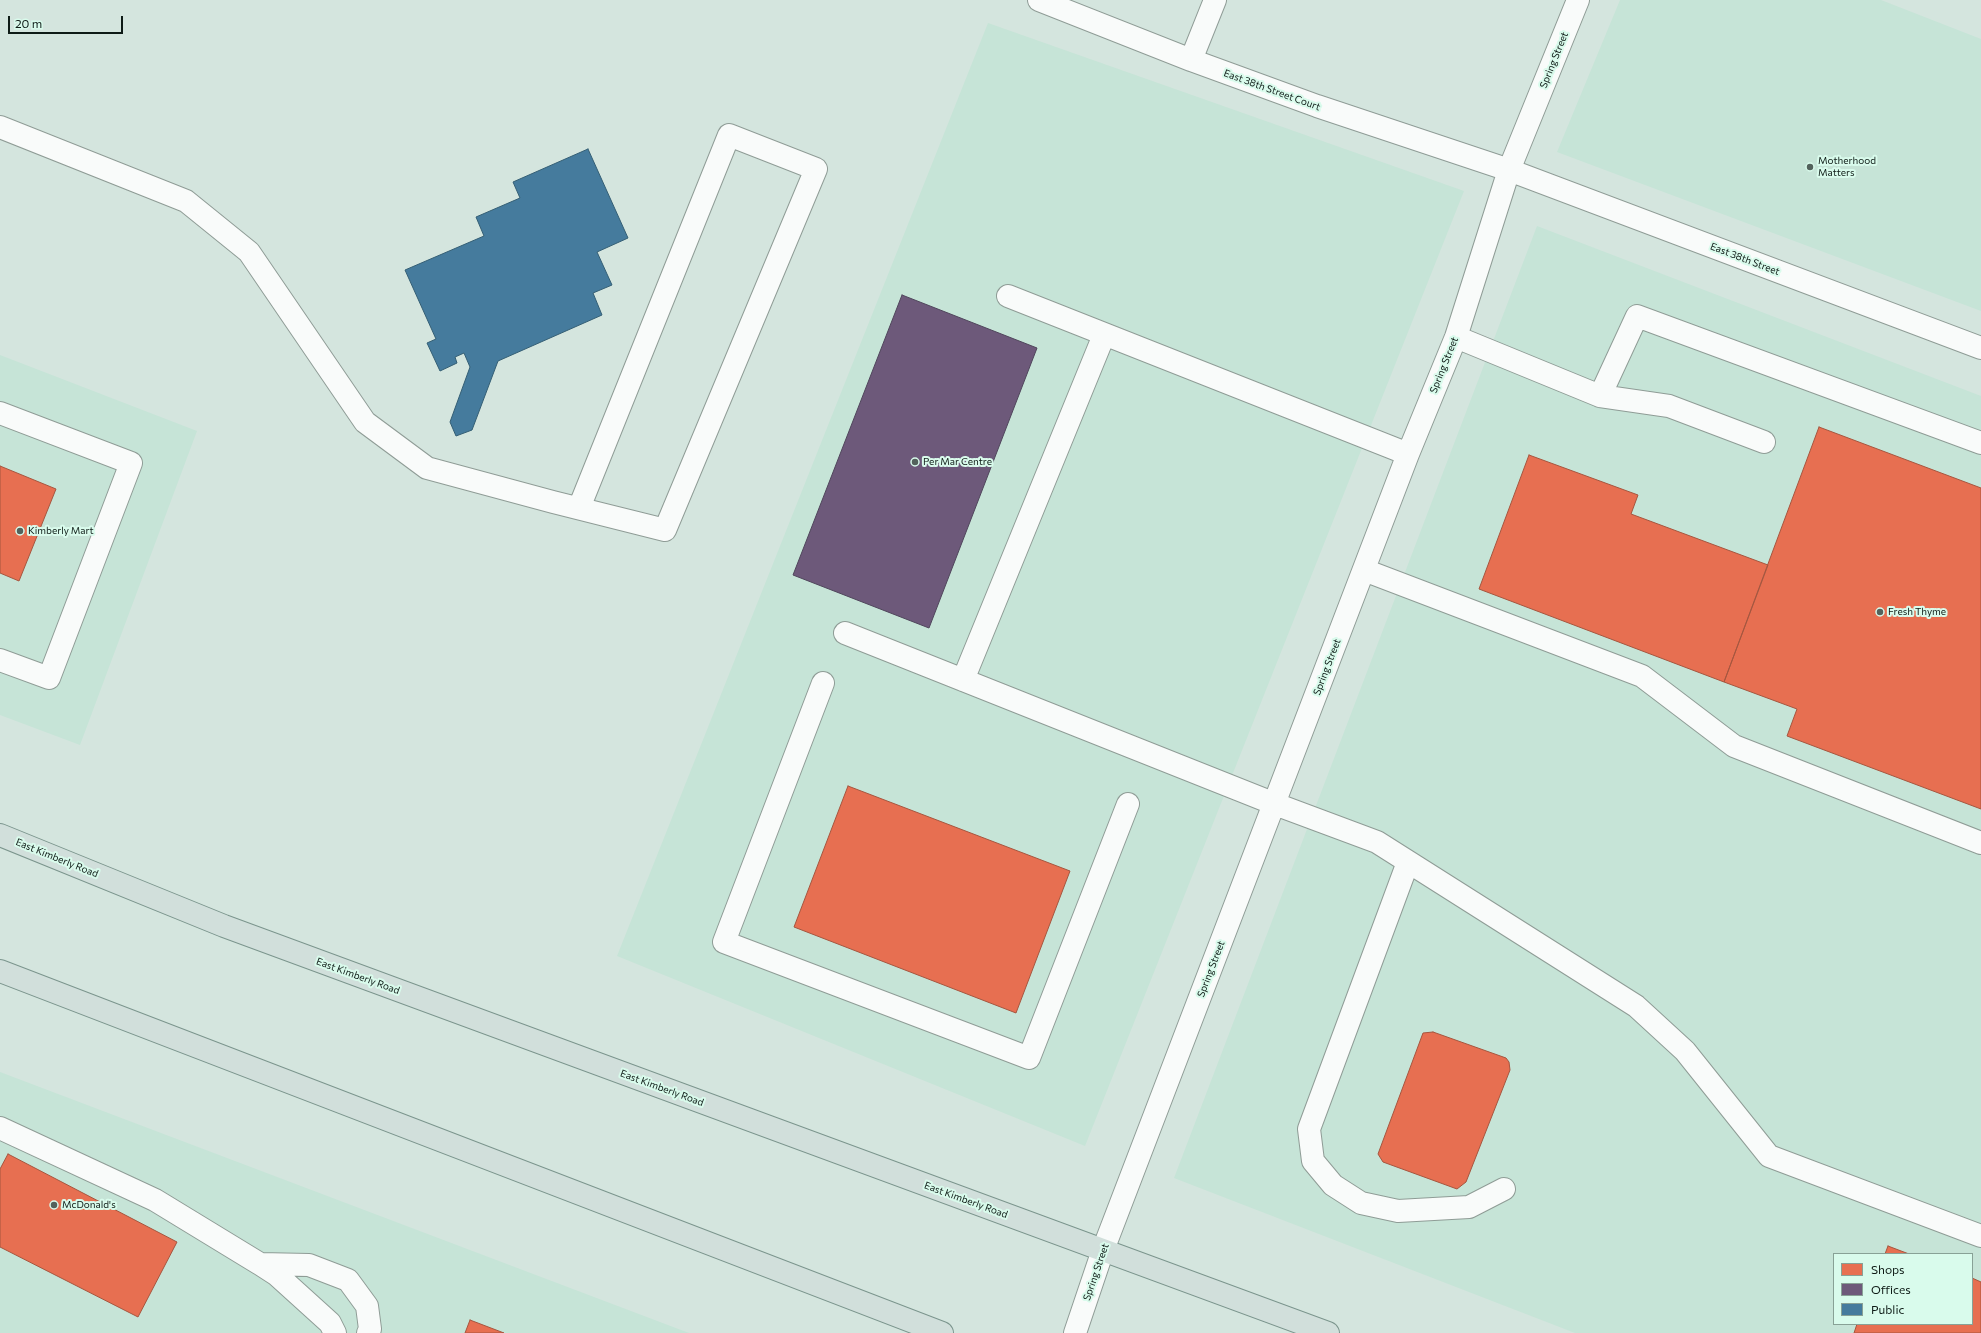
<!DOCTYPE html>
<html>
<head>
<meta charset="utf-8">
<style>
	body { margin:0 }
	#map { position:relative; width:1981px; height:1333px; overflow:hidden; background:#d4e5de; font-family:Commissioner,sans-serif }
	canvas { display:block }
	.legend { position:absolute; left:1833px; top:1253px; width:140px; height:72px; box-sizing:border-box; background:#d9fbec; border:1px solid #88a196; margin:0; padding:5px 7px; list-style:none; font-size:12px; color:#0e1b16 }
	.legend li { display:flex; align-items:center; gap:8px; height:20px }
	.legend b { width:20px; border:1px solid #88a196 }
	.scale { position:absolute; left:8px; top:16px; width:115px; height:18px; box-sizing:border-box; border:2px solid #0e1b16; border-top:0; padding-left:5px; font-size:12px; line-height:14px; white-space:nowrap; color:#0e1b16; -webkit-text-stroke:3px #d9fbec; paint-order:stroke }
</style>
</head>
<body>
<div id="map">
<canvas width="1981" height="1333"></canvas>
<ul class="legend">
<li><b style="height:11px;background:#e76f51"></b>Shops</li>
<li><b style="height:11px;background:#6d597a"></b>Offices</li>
<li><b style="height:11px;background:#457b9d"></b>Public</li>
</ul>
<div class="scale">20 m</div>
</div>
<script>
const context = document.querySelector('canvas').getContext('2d');
context.lineJoin = 'round';
function fill(path, color) { context.fillStyle = color; context.fill(path, 'evenodd'); }
const shape = rows => new Path2D(rows.map(r => 'M' + r).join(''));
function stroke(path, color, width, dash) { context.strokeStyle = color; context.lineWidth = width; context.lineCap = dash ? 'butt' : 'round'; context.setLineDash(dash || []); context.stroke(path); }
function drawText(font, color, halo, rows, align = 'center') {
  context.font = font + ' Commissioner,sans-serif'; context.lineWidth = 4; context.setLineDash([]); context.textBaseline = 'middle'; context.strokeStyle = halo; context.fillStyle = color; for (const [text, x, y, turn = 0] of rows) {
    context.save(); context.translate(x, y); context.rotate((+turn || 0) * Math.PI / 180); context.textAlign = isNaN(turn) ? turn : align; if (halo) context.strokeText(text, 0, 0); context.fillText(text, 0, 0); context.restore();
  }
}
fill(shape([
	[1620,0,1881,0,1981,39,1981,311,1557,152],
	[988,23,1464,191,1085,1146,617,956],
	[1537,226,1981,396,1981,1333,1575,1333,1174,1178],
	[1834,1254,1972,1254,1972,1324,1834,1324],
	[0,355,197,431,80,745,0,715],
	[0,1072,689,1333,0,1333]
]), '#c6e4d7');
const shops = shape([
	[1819,427,1981,488,1981,809,1787,736,1797,709,1724,682,1819,427],
	[1529,455,1638,495,1631,514,1768,565,1724,682,1479,589,1529,455],
	[0,466,56,489,19,581,0,573,0,466],
	[848,786,1070,871,1016,1013,794,927,848,786],
	[1433,1032,1506,1058,1509,1062,1510,1070,1466,1182,1457,1189,1383,1162,1378,1154,1423,1033,1433,1032],
	[8,1154,177,1242,138,1317,0,1247,0,1169,8,1154],
	[1888,1246,1909,1254,1885,1254,1888,1246],
	[1972,1278,1981,1282,1981,1333,1854,1333,1857,1324,1972,1324,1972,1278],
	[470,1320,504,1333,465,1333,470,1320]
]);
fill(shops, '#e76f51');
stroke(shops, '#a6563f', 1);
const offices = shape([
	[902,295,1037,348,929,628,793,575,902,295]
]);
fill(offices, '#6d597a');
stroke(offices, '#50465c', 1);
const public = shape([
	[588,149,628,238,597,252,612,285,593,293,602,315,498,361,472,430,456,436,450,422,470,367,464,353,455,357,457,363,440,371,427,343,436,339,405,270,484,236,476,217,520,198,513,182,588,149]
]);
fill(public, '#457b9d');
stroke(public, '#345e74', 1);
const minor = shape([
	[1039,0,1191,60,1317,106,1509,170,1981,348],
	[1191,60,1215,0],
	[0,127,186,201,249,252,365,422,427,468,553,502,665,530,816,169,729,135,579,508],
	[1008,296,1408,454],
	[1456,337,1600,396,1669,406,1764,442],
	[1600,396,1637,316,1981,443],
	[0,413,131,463,49,678,0,660],
	[1364,570,1642,676,1734,746,1981,843],
	[845,633,1275,804,1377,842,1636,1006,1685,1051,1769,1156,1981,1236],
	[963,680,1104,335],
	[823,683,724,942,1029,1058,1128,804],
	[1408,862,1309,1129,1313,1161,1333,1185,1361,1203,1398,1211,1469,1207,1504,1189],
	[0,1128,155,1200,260,1264,277,1275,330,1323,335,1333],
	[260,1264,309,1265,348,1280,367,1306,370,1329,368,1333],
	[1075,1333,1103,1250,1408,454,1456,337,1509,170,1578,0]
]);
const major = shape([
	[0,835,224,926,1328,1333],
	[0,971,942,1333]
]);
stroke(minor, '#8f9c96', 24);
stroke(major, '#7b958d', 24);
stroke(minor, '#f9fbfa', 22);
stroke(major, '#d1dfdb', 22);
for (const [x, y, r, color] of [
	[1810,167,4,"#53625c"],
	[915,462,4,"#53625c"],
	[20,531,4,"#53625c"],
	[1880,612,4,"#53625c"],
	[54,1205,4,"#53625c"]
]) { const dot = new Path2D(); dot.arc(x, y, r, 0, 2 * Math.PI); context.fillStyle = color; context.fill(dot); stroke(dot, '#d9fbec', 1.5); }
drawText('10px', '#0e1b16', '#d9fbec', [
	["Spring Street",1554,60,-68],
	["East 38th Street Court",1272,90,20],
	["East 38th Street",1745,259,21],
	["Spring Street",1444,365,-68],
	["Spring Street",1327,667,-69],
	["East Kimberly Road",57,858,22],
	["Spring Street",1211,969,-69],
	["East Kimberly Road",358,976,20],
	["East Kimberly Road",662,1088,20],
	["East Kimberly Road",966,1200,20],
	["Spring Street",1096,1272,-71]
]);
drawText('10px', '#0e1b16', '#d9fbec', [
	["Motherhood",1818,161],
	["Matters",1818,173],
	["Per Mar Centre",923,462],
	["Kimberly Mart",28,531],
	["Fresh Thyme",1888,612],
	["McDonald's",62,1205]
], 'left');
</script>
</body>
</html>
